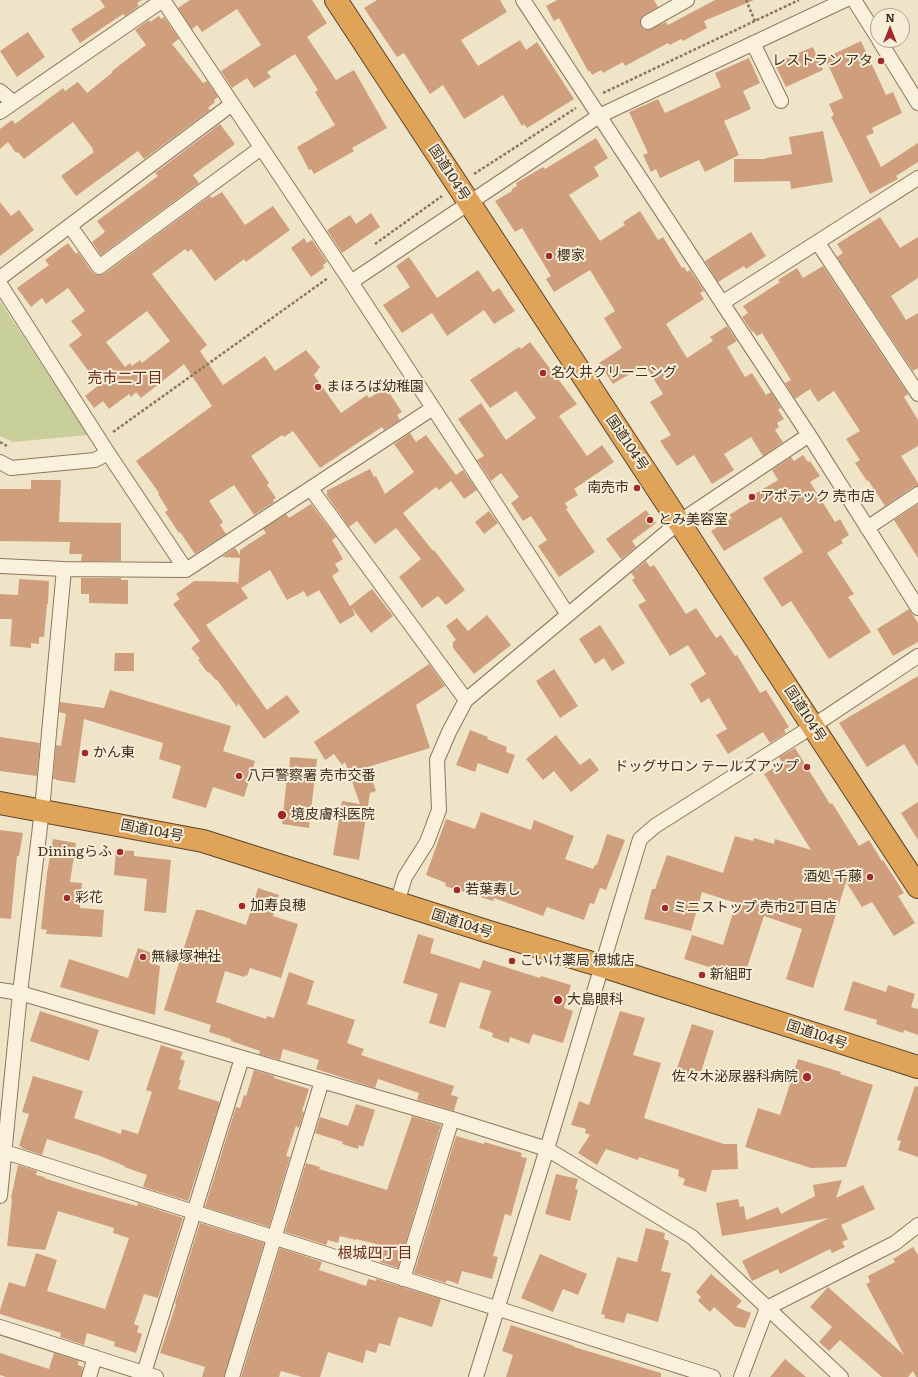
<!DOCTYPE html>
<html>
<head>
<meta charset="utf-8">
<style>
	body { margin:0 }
	#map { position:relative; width:918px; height:1377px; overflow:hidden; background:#f0e4c8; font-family:Literata,serif }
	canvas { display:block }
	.north { position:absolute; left:870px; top:8px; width:40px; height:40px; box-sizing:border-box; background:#f7eed8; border:1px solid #ada18e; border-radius:50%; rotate:0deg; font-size:11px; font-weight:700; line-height:16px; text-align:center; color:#3d2e20 }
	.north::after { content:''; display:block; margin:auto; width:14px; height:18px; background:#9e2a2b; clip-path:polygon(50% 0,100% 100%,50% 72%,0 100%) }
</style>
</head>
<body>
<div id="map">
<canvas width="918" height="1377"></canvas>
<div class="north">N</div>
</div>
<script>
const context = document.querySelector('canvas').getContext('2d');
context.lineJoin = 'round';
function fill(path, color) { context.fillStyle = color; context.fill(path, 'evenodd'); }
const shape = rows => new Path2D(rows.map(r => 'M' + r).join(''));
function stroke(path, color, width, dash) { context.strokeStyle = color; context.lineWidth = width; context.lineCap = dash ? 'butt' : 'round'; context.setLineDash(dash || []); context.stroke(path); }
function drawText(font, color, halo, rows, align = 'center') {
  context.font = font + ' Literata,"Noto Sans JP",serif'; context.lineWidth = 4; context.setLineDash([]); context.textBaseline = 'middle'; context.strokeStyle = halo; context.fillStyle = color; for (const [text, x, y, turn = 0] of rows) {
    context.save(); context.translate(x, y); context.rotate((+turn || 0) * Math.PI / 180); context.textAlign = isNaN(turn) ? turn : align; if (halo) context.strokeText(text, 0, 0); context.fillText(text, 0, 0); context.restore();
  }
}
fill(shape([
	[0,301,88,435,13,442,0,436]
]), '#c9cf9b');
fill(shape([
	[100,0,142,0,137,3,139,6,125,16,123,14,80,43,71,29,105,7],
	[190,0,312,0,327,23,307,37,336,80,354,70,387,128,352,148,354,151,314,174,311,169,309,170,297,147,335,125,315,92,318,90,295,54,267,72,271,77,254,88,247,78,232,88,221,71,261,45,237,9,202,32,197,25,192,29,178,8],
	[377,0,500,0,507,12,461,40,478,66,520,40,526,50,537,42,574,99,527,128,524,124,522,126,503,95,464,119,443,85,430,94,404,53,397,57,364,8],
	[557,0,654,0,658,7,644,15,640,22,641,26,644,29,648,30,666,22,668,25,715,0,754,0,704,21,707,28,683,41,681,39,670,45,668,43,625,66,623,62,603,73,601,70,592,75,590,71,588,71,559,18,554,21,546,6],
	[159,16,161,19,164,17,179,39,172,44,203,83,207,81,218,97,214,100,215,102,208,108,210,110,144,159,138,151,76,196,61,176,94,152,92,150,93,149,73,122,24,159,18,152,16,153,8,142,0,149,0,129,12,120,15,124,63,88,65,91,78,82,87,93,113,72,112,71,146,45,135,30,149,20,150,22],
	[28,32,45,57,17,77,0,51],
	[861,41,886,95,893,92,902,113,872,128,874,133,866,136,881,167,918,143,918,162,896,176,898,179,870,194,831,117,834,115,829,104,843,98,825,58],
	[813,47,823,70,786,87,774,63],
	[749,58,760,83,743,91,751,109,724,121,739,155,705,172,699,160,660,178,656,169,651,172,643,155,648,153,629,112,658,99,665,113,721,87,715,73],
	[220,124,235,144,193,175,199,183,101,255,92,242,105,232,97,221,158,176,155,173],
	[823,131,833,182,791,189,790,181,734,182,734,159,766,159,766,158,792,154,789,137],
	[596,138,608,158,594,167,599,176,569,195,600,241,625,225,623,222,640,211,658,240,663,237,682,268,684,267,687,272,690,270,704,291,700,293,704,299,666,324,687,358,713,341,710,337,727,326,737,341,727,347,745,377,752,373,766,395,771,392,781,408,778,410,784,419,777,423,779,427,775,430,783,442,763,456,751,437,724,454,734,470,712,484,694,455,677,466,660,441,671,435,650,402,663,394,645,365,613,384,599,363,622,348,604,318,615,311,590,270,554,292,546,279,551,276,522,228,515,232,495,201,512,191,512,189,517,186,516,183,543,167,545,169],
	[222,192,245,225,273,206,290,230,246,262,244,259,215,281,191,249,188,252,185,249,152,274,207,345,200,351,223,385,265,356,275,371,306,350,320,367,314,375,341,413,367,395,369,398,386,388,402,412,397,415,400,420,384,430,382,427,320,468,293,431,284,437,282,435,251,456,269,483,267,485,276,498,273,500,274,502,254,515,234,485,209,501,223,522,220,525,226,534,195,554,180,532,179,533,165,512,168,510,158,494,159,493,136,461,212,406,184,364,141,398,136,392,131,397,129,394,109,409,103,401,94,408,85,396,99,385,69,345,82,335,71,321,85,311,68,288,46,304,42,298,31,307,17,288,49,265,45,260,68,243,76,254,78,252,92,272,96,275,104,274,210,196,212,198],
	[147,311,170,341,142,363,140,360,132,366,130,363,125,367,106,342],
	[0,202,11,216,19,210,34,230,0,256],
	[371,213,380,227,342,253,327,230,350,215,356,224],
	[880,217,900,248,918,237,918,278,891,296,906,320,918,313,918,368,913,371,837,257,843,253,837,244],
	[751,232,766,256,746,269,744,266,718,282,705,261],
	[304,238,307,243,312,240,327,262,323,265,324,268,311,277,291,248],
	[409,257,437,298,478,270,493,292,499,288,515,311,494,324,484,310,447,336,432,313,402,333,383,305,410,287,396,266],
	[823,266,908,394,904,397,918,420,918,446,901,456,918,483,918,486,913,487,885,506,868,480,867,481,855,463,860,460,846,439,860,431,834,391,818,402,810,389,795,399,785,383,791,380,762,333,757,336,753,331,752,332,742,317,748,313,743,306,780,282,778,280,797,268,803,278],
	[530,342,577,404,559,416,587,456,602,445,614,462,574,489,578,495,565,503,568,508,566,509,595,552,559,577,538,546,547,540,531,516,523,521,511,503,519,497,501,473,491,481,477,460,484,456,458,419,481,403,506,440,536,418,516,391,490,408,470,380,519,347,521,349],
	[410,433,416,442,426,435,456,475,463,470,477,490,464,499,451,481,439,490,436,487,403,513,433,551,434,550,465,590,446,605,438,596,422,608,399,577,421,559,396,528,375,544,357,521,349,527,326,494,328,493,326,491,370,469,374,477,376,476,385,494,414,472,394,444],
	[803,455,808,462,810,461,820,476,810,482,835,522,840,519,849,535,841,540,843,543,827,553,854,594,848,597,871,632,829,659,791,601,782,607,763,578,803,552,781,517,724,551,711,531,732,518,729,515,750,502,748,498,778,480,772,470,791,457,794,461],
	[31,480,61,480,59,522,121,523,121,561,81,561,82,554,69,554,70,542,0,541,0,489,31,489],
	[311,504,336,537,332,540,343,559,335,564,339,571,332,576,350,606,372,589,393,616,371,633,352,608,355,615,340,624,319,590,307,597,304,591,287,600,270,570,241,588,248,598,206,625,267,710,287,695,300,712,264,739,238,703,237,707,217,680,216,680,209,672,208,673,198,660,200,659,191,648,200,641,173,604,180,599,176,594,194,581,237,582,238,584,240,558,222,557,235,548,240,555,240,550,266,533,263,529,286,514,289,518],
	[918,504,918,558,894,520],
	[646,510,656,523,632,541,636,547,621,559,606,539],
	[489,511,498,523,484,534,475,522],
	[646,561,650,567,654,565,686,614,696,608,716,638,721,635,735,656,737,655,760,693,766,690,789,727,784,730,786,733,770,743,763,732,728,754,716,735,727,729,709,698,701,703,690,684,706,674,688,645,670,656,638,605,646,601,632,580,635,578,631,573],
	[81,578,121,578,121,580,128,580,128,604,89,603,89,594,81,594],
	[19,579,49,581,48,604,47,604,44,637,39,637,39,644,31,643,31,648,10,646,12,619,0,619,0,594,18,595],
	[909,609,918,623,918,642,893,656,877,629],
	[487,615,511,645,474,674,453,648,453,642,456,640,446,626,457,618,468,631],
	[600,625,625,663,612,671,604,658,595,664,579,639],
	[115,653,134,653,134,671,114,671],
	[429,664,445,686,416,705,430,748,368,767,376,791,370,793,359,860,333,855,342,801,360,804,345,762,342,765,334,754,325,760,314,742],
	[554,669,578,706,560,718,536,681],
	[918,676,918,767,904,744,867,767,839,723],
	[110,690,231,726,223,751,255,761,244,797,213,787,206,808,172,798,181,766,159,759,163,743,84,719,75,783,56,780,56,779,53,779,56,745,61,746,66,714,59,712,60,702,104,708],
	[470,730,488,737,487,739,507,747,506,752,515,755,508,774,478,763,475,772,456,765],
	[556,735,580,765,590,758,599,770,571,792,554,771,543,780,526,759],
	[0,737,40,743,37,776,0,771],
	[795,748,830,804,832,803,859,846,869,840,882,861,883,860,904,893,898,896,915,923,894,936,872,902,862,907,846,882,813,988,786,979,802,929,764,916,743,980,714,971,715,969,684,959,692,935,723,945,736,903,702,892,691,931,644,919,652,889,655,889,667,855,723,873,735,836,753,841,754,838,774,844,775,839,811,850,764,774,782,763,779,757],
	[290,757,317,759,309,828,282,824,287,776,289,776],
	[918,802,918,840,901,813],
	[481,812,531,830,534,820,574,836,565,859,593,869,595,865,597,865,607,834,625,840,606,890,600,888,594,904,590,903,584,920,547,907,543,916,494,898,493,901,445,886,446,883,426,875,446,819,475,829],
	[0,830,23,833,19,856,17,856,11,919,0,918],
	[53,839,76,843,70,882,82,883,80,908,104,910,102,937,46,934,47,930,41,929,47,873],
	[116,850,134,851,134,856,171,860,166,913,144,911,147,879,114,875],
	[258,888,279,895,273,916,298,924,281,978,250,968,247,976,245,975,244,977,225,971,216,1002,266,1019,267,1016,274,1018,289,972,314,981,307,1004,355,1020,347,1043,364,1049,361,1055,454,1086,451,1095,458,1097,454,1111,417,1100,419,1093,378,1079,375,1088,316,1069,319,1060,283,1049,280,1060,259,1054,260,1051,231,1041,231,1039,209,1032,211,1025,164,1010,196,910,202,910,246,925],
	[418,934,434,939,430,953,480,969,483,960,540,978,541,976,571,985,564,1008,573,1011,563,1043,533,1034,529,1044,510,1037,509,1043,492,1037,493,1033,479,1028,491,991,460,982,445,1028,429,1023,438,994,403,983],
	[138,948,152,953,149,962,160,966,155,1015,60,987,69,959,128,978],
	[853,981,886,992,888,985,915,994,911,1007,918,1009,918,1035,904,1030,903,1033,876,1024,877,1020,844,1010],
	[40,1011,99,1030,89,1061,30,1041],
	[620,1011,645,1018,633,1055,661,1063,644,1118,724,1144,737,1144,738,1169,712,1170,706,1192,683,1185,685,1179,678,1176,679,1170,639,1157,638,1160,606,1149,597,1165,578,1153,590,1135,585,1133,586,1129,571,1125,579,1101,589,1105],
	[692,1024,714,1031,698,1081,675,1074],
	[161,1045,183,1052,180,1059,185,1061,179,1080,181,1080,178,1089,220,1102,188,1201,143,1187,147,1175,124,1167,125,1166,100,1156,47,1139,42,1155,21,1148,22,1147,19,1146,29,1114,22,1112,33,1076,83,1091,74,1118,121,1134,122,1129,138,1134,152,1092,146,1090],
	[798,1059,841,1072,840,1074,873,1085,846,1167,811,1168,745,1147,758,1108,780,1115],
	[254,1070,274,1076,274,1078,309,1089,302,1111,304,1112,299,1128,296,1126,286,1156,290,1157,269,1227,205,1207,236,1107,240,1108,244,1095,246,1096],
	[915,1086,918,1087,918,1157,898,1150,901,1141,897,1140],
	[356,1104,375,1110,363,1147,359,1145,358,1149,342,1144,343,1142,315,1133,320,1117,348,1126],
	[412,1116,441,1125,398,1268,380,1262,384,1246,356,1239,356,1240,340,1236,338,1243,328,1240,326,1245,285,1232,306,1163,320,1167,319,1169,387,1190],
	[456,1136,484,1144,484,1142,522,1153,521,1157,527,1158,511,1216,505,1214,493,1256,498,1257,492,1279,462,1271,458,1284,447,1280,446,1283,414,1273],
	[18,1165,37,1171,36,1175,45,1177,44,1178,81,1190,137,1206,138,1203,183,1218,158,1298,144,1294,134,1324,139,1326,137,1332,142,1334,136,1353,114,1346,115,1342,87,1333,84,1345,60,1337,61,1333,0,1314,0,1310,9,1282,25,1287,36,1253,57,1260,47,1291,105,1309,129,1238,113,1233,114,1228,58,1211,45,1250,7,1246,12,1199,11,1198],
	[556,1174,578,1179,575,1189,578,1190,570,1221,545,1214],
	[842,1180,836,1198,863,1185,875,1209,841,1225,848,1239,842,1242,845,1247,832,1253,830,1249,780,1274,778,1269,752,1281,742,1261,829,1218,722,1236,716,1203,738,1199,740,1207,744,1206,746,1220,778,1207,781,1214,815,1196,813,1185],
	[200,1223,264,1243,224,1377,202,1377,205,1367,160,1353,176,1304,175,1303],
	[646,1228,665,1233,664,1239,669,1241,661,1271,671,1273,658,1322,627,1313,624,1323,604,1318,605,1315,601,1314,617,1257,637,1262],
	[913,1247,918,1255,918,1377,916,1377,913,1371,908,1377,882,1377,840,1340,829,1351,819,1342,832,1327,810,1307,828,1287,904,1355,866,1284,870,1282,868,1276,895,1262,893,1259],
	[280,1248,322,1262,319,1270,366,1286,368,1279,376,1281,376,1279,441,1299,432,1327,400,1317,398,1318,390,1346,379,1343,376,1353,366,1350,363,1363,328,1352,320,1377,302,1377,281,1371,279,1377,241,1377],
	[540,1254,587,1274,578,1295,563,1289,553,1312,521,1298],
	[711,1274,742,1301,736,1307,751,1313,745,1328,735,1326,714,1307,710,1312,698,1301,701,1297,696,1292],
	[511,1325,574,1346,574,1347,661,1373,661,1377,506,1377,513,1355,502,1351],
	[0,1353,49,1369,54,1353,79,1361,78,1365,83,1367,81,1377,6,1377,0,1375],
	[785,1359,806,1377,770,1377]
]), '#cf9f7d');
const street = shape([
	[163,0,351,282,568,615],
	[523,0,809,435,918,608],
	[854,0,878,38],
	[648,22,687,0],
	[879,40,918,103],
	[753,43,781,101],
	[0,91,13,102],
	[0,112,163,0],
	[70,226,99,267,261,148],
	[818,243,918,394],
	[0,278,232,104],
	[351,282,599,116,845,0],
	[0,284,108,453,186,570],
	[722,303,918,178],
	[0,462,11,468,95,460,108,453],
	[311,489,466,700,679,522,809,435],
	[867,528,918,494],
	[0,566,64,569,186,570,433,408],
	[397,903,405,877,427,842,439,810,437,760,449,732,466,700],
	[0,990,20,993,452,1119,547,1149,692,1237,841,1377],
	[5,1152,713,1377],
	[0,1196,20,993,42,810,64,569],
	[403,1279,452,1119],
	[0,1327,156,1377],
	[144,1373,242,1058],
	[89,1377,95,1357],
	[232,1377,322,1081],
	[476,1377,547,1149,640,839,655,826,813,726,918,656],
	[741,1377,767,1308,895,1243,918,1225]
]);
const highway = shape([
	[336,0,679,522,918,887],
	[0,803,203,841,489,932,602,966,918,1067]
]);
stroke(street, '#8d765c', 16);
stroke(highway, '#5b4430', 24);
stroke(shape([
	[746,0,755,21],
	[603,93,799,0],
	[474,174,576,108],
	[375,244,442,196],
	[113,432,328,278],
	[0,442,7,446]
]), '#8d765c', 2.5, [3, 2]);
stroke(street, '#faf1dc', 14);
stroke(highway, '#e0a458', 22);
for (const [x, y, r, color] of [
	[881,61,4,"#9e2a2b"],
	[549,256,4,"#9e2a2b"],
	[543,373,4,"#9e2a2b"],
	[318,387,4,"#9e2a2b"],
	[637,488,4,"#9e2a2b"],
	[752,497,4,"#9e2a2b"],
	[650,520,4,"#9e2a2b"],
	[85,753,4,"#9e2a2b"],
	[807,767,4,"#9e2a2b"],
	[239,776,4,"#9e2a2b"],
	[282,815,5,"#9e2a2b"],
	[120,852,4,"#9e2a2b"],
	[870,877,4,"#9e2a2b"],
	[457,890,4,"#9e2a2b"],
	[67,898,4,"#9e2a2b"],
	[242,906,4,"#9e2a2b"],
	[665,908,4,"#9e2a2b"],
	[143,957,4,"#9e2a2b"],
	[512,961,4,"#9e2a2b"],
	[702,975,4,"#9e2a2b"],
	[558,1000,5,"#9e2a2b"],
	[807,1077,5,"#9e2a2b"]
]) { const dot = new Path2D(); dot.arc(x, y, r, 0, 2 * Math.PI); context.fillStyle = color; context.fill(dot); stroke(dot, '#f7eed8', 1.5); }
drawText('14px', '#3d2e20', '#f7eed8', [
	["レストラン アタ",873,61,"right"],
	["櫻家",557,256],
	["名久井クリーニング",551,373],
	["まほろば幼稚園",326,387],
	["南売市",629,488,"right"],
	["アポテック 売市店",760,497],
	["とみ美容室",658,520],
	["かん東",93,753],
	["ドッグサロン テールズアップ",799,767,"right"],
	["八戸警察署 売市交番",247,776],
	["境皮膚科医院",291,815],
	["Diningらふ",112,852,"right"],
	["酒処 千藤",862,877,"right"],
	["若葉寿し",465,890],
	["彩花",75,898],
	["加寿良穂",250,906],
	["ミニストップ 売市2丁目店",673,908],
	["無縁塚神社",151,957],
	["こいけ薬局 根城店",520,961],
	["新組町",710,975],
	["大島眼科",567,1000],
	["佐々木泌尿器科病院",798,1077,"right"]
], 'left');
drawText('14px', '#3d2e20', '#f7eed8', [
	["国道104号",449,173,57],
	["国道104号",627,443,56],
	["国道104号",805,714,57],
	["国道104号",152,831,11],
	["国道104号",462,924,18],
	["国道104号",817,1035,18]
]);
drawText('15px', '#6b2e1e', '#f7eed8', [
	["売市二丁目",125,379],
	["根城四丁目",375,1254]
]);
</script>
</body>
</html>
